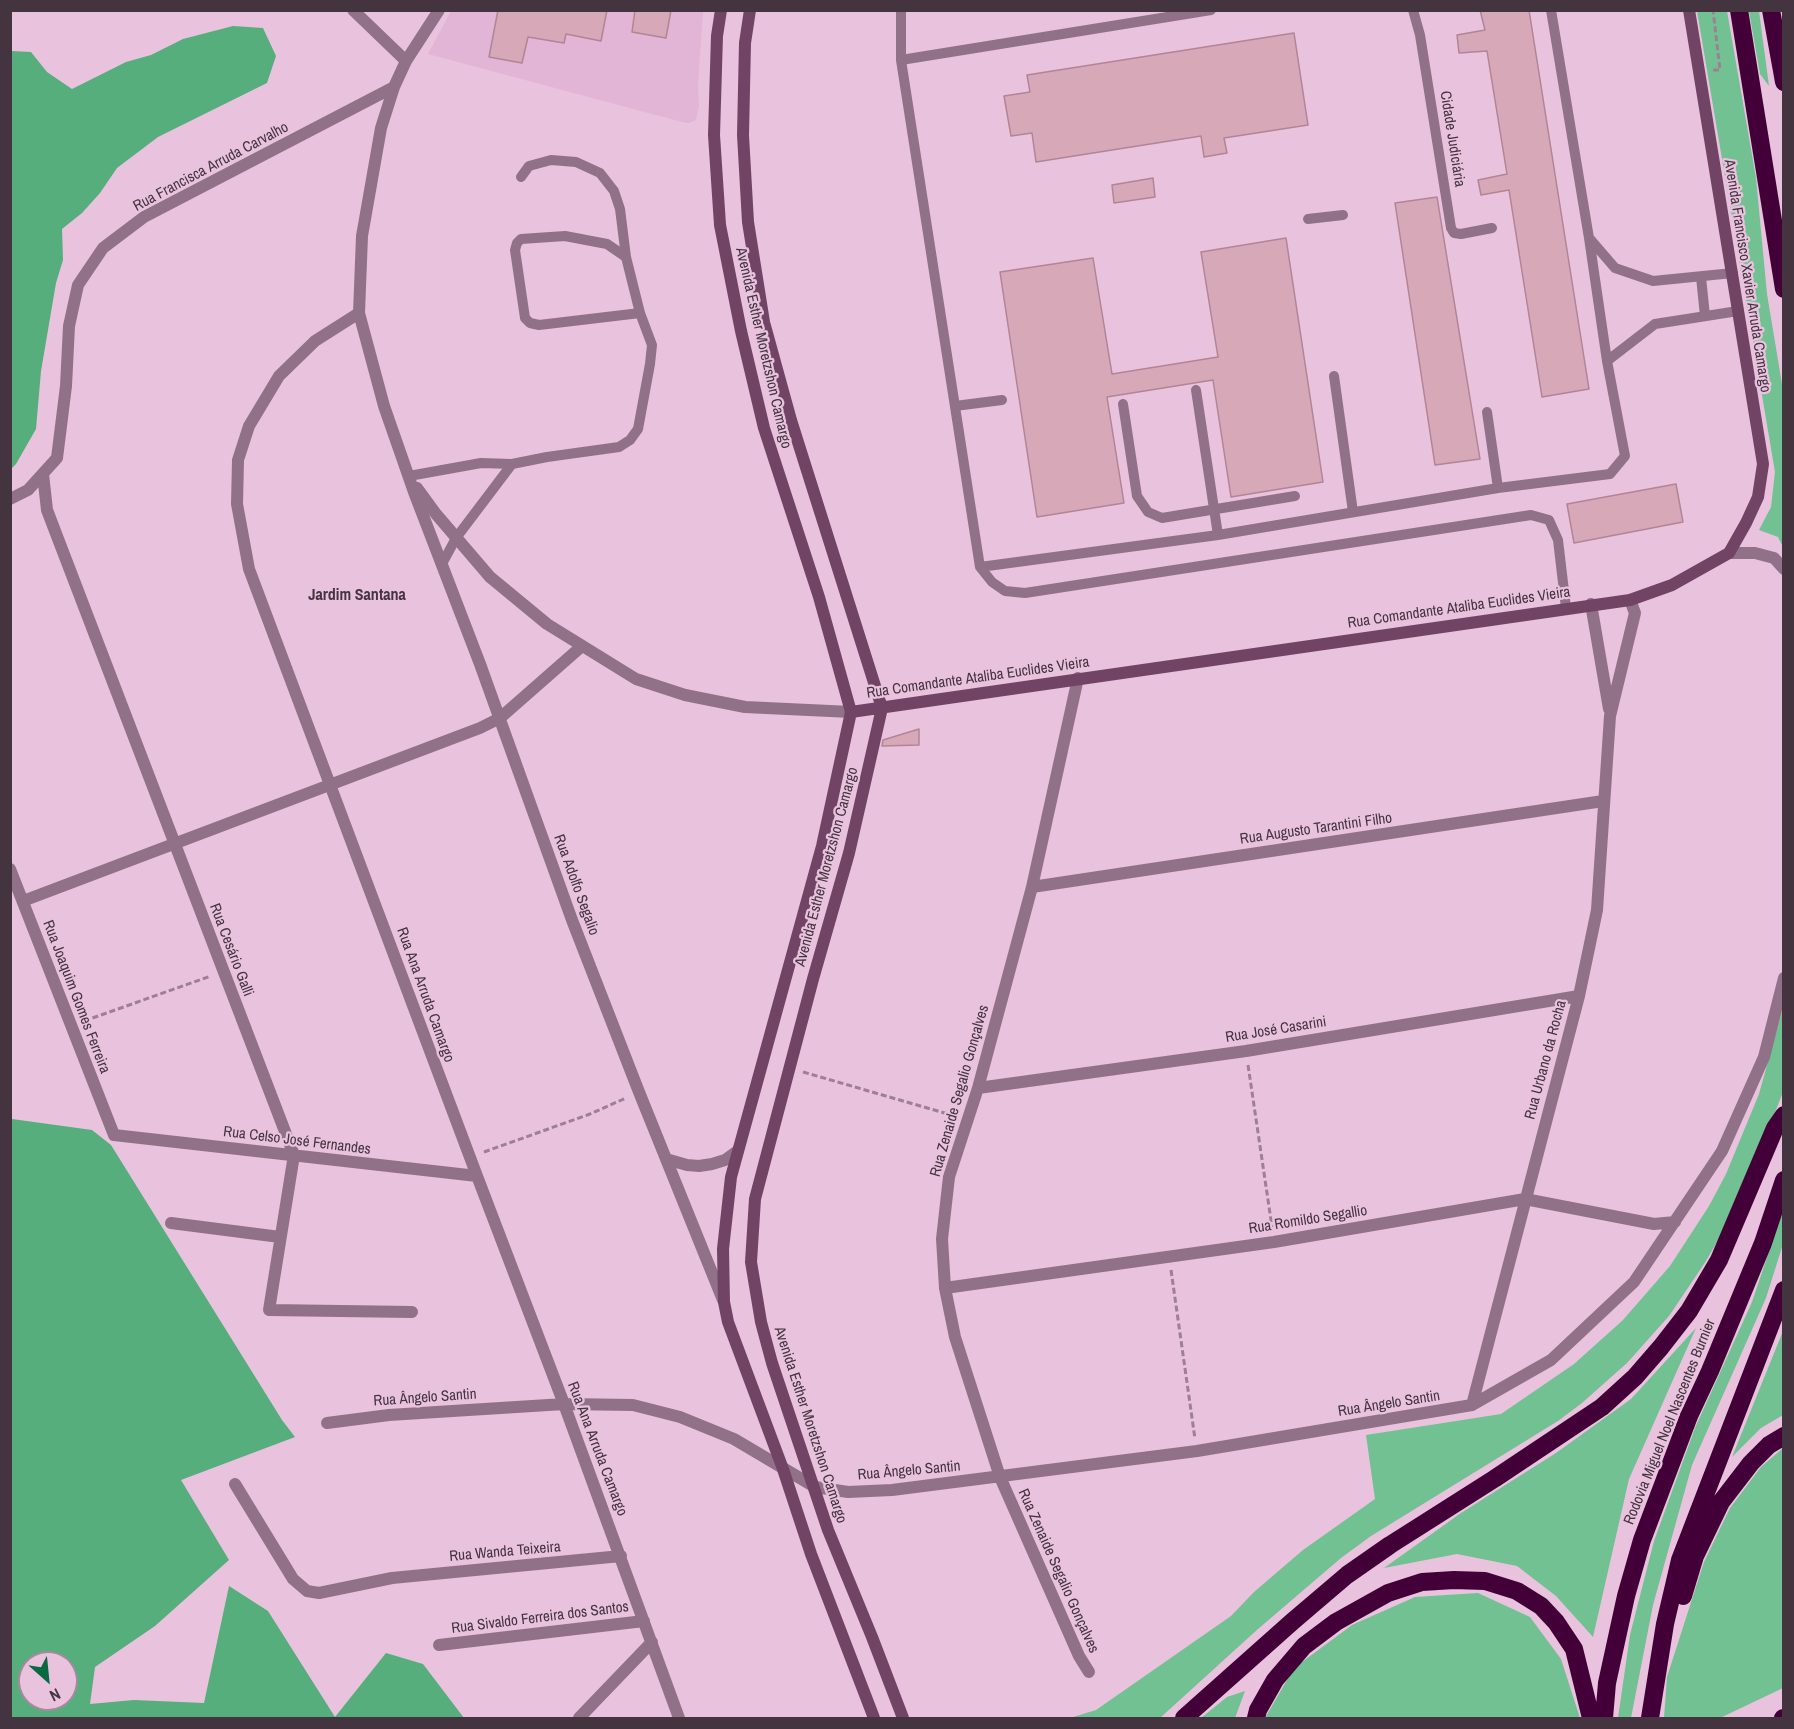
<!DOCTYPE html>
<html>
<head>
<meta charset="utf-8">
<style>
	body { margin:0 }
	#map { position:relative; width:1794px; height:1729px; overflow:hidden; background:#e9c2de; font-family:"Archivo Narrow",sans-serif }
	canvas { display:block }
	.frame { position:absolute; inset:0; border:12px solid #43343f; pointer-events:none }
	.north { position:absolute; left:18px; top:1651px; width:60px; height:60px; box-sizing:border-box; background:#e9c2de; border:2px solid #a7899e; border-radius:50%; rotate:153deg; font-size:16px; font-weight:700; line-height:24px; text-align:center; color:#43343f }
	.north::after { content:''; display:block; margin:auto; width:21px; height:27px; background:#096a3f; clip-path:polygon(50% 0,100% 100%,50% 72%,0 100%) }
</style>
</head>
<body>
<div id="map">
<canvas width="1794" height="1729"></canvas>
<div class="frame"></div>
<div class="north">N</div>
</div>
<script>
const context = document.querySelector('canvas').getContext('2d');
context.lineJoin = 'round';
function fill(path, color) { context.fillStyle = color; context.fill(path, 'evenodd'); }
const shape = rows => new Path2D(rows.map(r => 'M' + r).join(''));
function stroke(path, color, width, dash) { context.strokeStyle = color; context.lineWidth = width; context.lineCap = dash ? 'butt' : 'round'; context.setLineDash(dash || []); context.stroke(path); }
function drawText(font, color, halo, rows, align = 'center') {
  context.font = font + ' "Archivo Narrow",sans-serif'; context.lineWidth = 4.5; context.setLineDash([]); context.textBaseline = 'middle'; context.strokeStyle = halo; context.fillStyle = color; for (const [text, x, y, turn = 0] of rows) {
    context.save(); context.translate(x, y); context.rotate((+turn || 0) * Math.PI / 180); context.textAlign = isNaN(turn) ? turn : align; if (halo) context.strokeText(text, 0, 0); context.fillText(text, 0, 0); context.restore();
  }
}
fill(shape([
	[451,11,703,11,698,85,699,105,696,120,689,123,682,122,428,54]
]), '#e2b4d5');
fill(shape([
	[1697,11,1727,11,1756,178,1767,294,1783,390,1783,547,1778,537,1759,530,1771,507,1775,472],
	[1749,11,1759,11,1769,86,1760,74],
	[1783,1008,1783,1092,1766,1135,1722,1233,1706,1261,1669,1316,1627,1363,1582,1403,1558,1421,1371,1536,1341,1558,1258,1629,1160,1718,1070,1718,1096,1710,1231,1616,1254,1592,1303,1550,1375,1499,1366,1435,1501,1414,1574,1364,1623,1320,1670,1266,1709,1206,1726,1174,1759,1094],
	[1783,1210,1783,1244,1766,1298,1692,1465,1653,1605,1631,1718,1618,1718,1630,1635,1654,1541,1695,1428,1752,1302],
	[1696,1328,1629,1479,1593,1637,1556,1596,1517,1566,1457,1554,1384,1568,1461,1513,1556,1453,1631,1399],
	[1783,1331,1783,1415,1761,1428,1732,1457],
	[1783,1448,1783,1688,1720,1718,1664,1718,1667,1677,1704,1562,1730,1508,1761,1467],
	[1478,1593,1530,1617,1561,1659,1580,1718,1265,1718,1294,1668,1352,1625,1415,1597],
	[1245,1691,1235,1718,1201,1718,1227,1697]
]), '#72c192');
fill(shape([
	[233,26,263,28,276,56,267,83,158,137,117,168,100,193,82,213,62,229,63,260,56,283,41,371,36,429,16,464,11,469,11,51,31,52,47,72,72,89,126,62,151,55,183,39],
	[12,1119,92,1130,111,1145,282,1420,295,1437,181,1480,229,1560,155,1626,95,1667,90,1704,134,1700,204,1703,229,1586,268,1611,335,1717,386,1653,423,1664,464,1718,11,1718,10,1120],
	[30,1663,66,1663,66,1699,30,1699]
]), '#55ae7b');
const building = shape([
	[498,10,607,10,601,41,566,34,564,43,528,37,522,63,489,57,498,10],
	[635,10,671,10,666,38,632,32,635,10],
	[1480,10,1529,10,1589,389,1542,397,1509,190,1481,195,1478,180,1507,174,1487,51,1459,53,1457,35,1485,30,1480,10],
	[1294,33,1308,125,1224,138,1227,153,1204,157,1201,136,1036,162,1032,133,1011,136,1004,96,1030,92,1027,75,1294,33],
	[1153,178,1155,197,1114,203,1112,185,1153,178],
	[1437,197,1480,459,1435,465,1395,203,1437,197],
	[1286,238,1323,482,1231,497,1213,380,1107,397,1124,503,1037,517,1000,272,1093,258,1112,374,1218,357,1201,252,1286,238],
	[1676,484,1683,522,1574,543,1567,504,1676,484],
	[919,729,919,745,882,746,883,740,919,729]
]);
fill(building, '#d7a9b8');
stroke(building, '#b18594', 1.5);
stroke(shape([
	[1713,70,1720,70,1713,10],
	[84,1021,211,976],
	[1248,1065,1272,1227],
	[803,1072,955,1116],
	[484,1152,590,1114,626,1098],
	[1171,1270,1195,1439]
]), '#9c8094', 3, [6, 3]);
stroke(shape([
	[901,10,901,60,980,567,992,582,1005,591,1025,593,1531,515,1549,520,1558,540,1566,608],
	[1413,10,1420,35,1451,228,1454,233,1461,234,1492,228],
	[901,60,1211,10],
	[521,177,529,166,551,160,576,162,600,173,614,191,620,209,626,257],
	[1308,219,1343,215],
	[1590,239,1615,268,1653,281,1733,273],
	[1701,277,1705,316],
	[1607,361,1655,324,1738,311],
	[1334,376,1353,512],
	[1196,390,1218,535],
	[1123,404,1137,496,1148,512,1162,518,1295,496],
	[955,406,1002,400],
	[1487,412,1498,488],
	[409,476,481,463,512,464,547,457,619,447,630,440,638,429,650,364,652,345,640,313,626,257,607,244,565,236,521,239,517,243,515,250,525,318,530,323,539,325,640,313],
	[442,564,456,538,512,464],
	[980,567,1218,535,1498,488,1610,474,1625,456,1607,361,1589,238,1551,10]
]), '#917188', 10);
stroke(shape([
	[353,10,406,61],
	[439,10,406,61,394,87,381,128,362,236,359,313,384,406,414,492,480,664,572,920,639,1092,723,1300],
	[359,313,315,341,279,376,249,426,238,460,237,504,249,569,477,1176,564,1404,679,1718],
	[43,474,47,510,294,1155,269,1310,412,1312],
	[417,488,436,514,490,577,547,624,636,679,685,695,745,707,851,712],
	[10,499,28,490,57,458,66,386,69,326,78,285,103,248,144,217,394,87],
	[1729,553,1755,553,1774,558,1784,569],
	[1591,604,1609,709],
	[1078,678,1032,887,978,1088,949,1177,942,1239,945,1288,955,1337,1000,1477,1079,1656,1089,1672],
	[10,869,114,1135,477,1176],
	[1032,887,1603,801],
	[23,901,480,728,500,718,582,646],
	[978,1088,1246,1051,1579,996],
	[666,1159,687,1165,699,1166,712,1164,725,1160,736,1152],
	[171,1223,280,1237],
	[945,1288,1274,1242,1525,1199,1654,1224,1675,1222],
	[1472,1405,1579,996,1597,910,1610,716,1635,613,1630,600],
	[327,1423,389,1415,564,1404,633,1405,680,1417,734,1439,815,1487,848,1492,892,1490,1197,1451,1472,1405,1551,1360,1634,1282,1722,1151,1764,1057,1784,978],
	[235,1484,293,1579,307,1591,319,1593,392,1578,621,1556],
	[439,1645,644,1621],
	[579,1718,652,1642]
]), '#917188', 12);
stroke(shape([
	[721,10,717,36,714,135,720,225,741,331,764,428,819,597,851,712,822,846,731,1177,723,1249,724,1302,728,1322,783,1469,811,1554,874,1718],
	[750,10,745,43,743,135,748,222,764,322,791,420,882,708,849,853,813,979,755,1199,751,1262,761,1322,772,1363,828,1530,872,1637,903,1718],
	[851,712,1630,600,1672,585,1729,553,1746,523,1758,497,1763,464,1689,10]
]), '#714466', 12);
stroke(shape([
	[1739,10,1784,289],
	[1771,10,1784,82],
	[1683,1596,1695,1556,1721,1502,1751,1463,1769,1445,1784,1436],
	[1184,1718,1293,1621,1347,1575,1390,1545,1494,1479,1602,1407,1635,1377,1661,1347,1689,1311,1719,1260,1775,1128,1784,1115],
	[1256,1718,1258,1710,1275,1680,1304,1646,1336,1622,1388,1593,1422,1582,1454,1580,1485,1581,1517,1591,1541,1606,1556,1622,1574,1649,1591,1718],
	[1604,1718,1607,1683,1626,1596,1642,1540,1689,1416,1710,1371,1763,1243,1784,1180],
	[1650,1718,1665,1624,1680,1560,1784,1290],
	[1783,1718,1784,1718]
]), '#430038', 18);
drawText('15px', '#43343f', '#e9c2de', [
	["Cidade Judiciária",1452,139,81],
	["Rua Francisca Arruda Carvalho",211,167,-28],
	["Avenida Francisco Xavier Arruda Camargo",1747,276,81],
	["Avenida Esther Moretzshon Camargo",763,348,77],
	["Rua Comandante Ataliba Euclides Vieira",1459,608,-8],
	["Rua Comandante Ataliba Euclides Vieira",978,678,-8],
	["Rua Augusto Tarantini Filho",1316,829,-8],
	["Avenida Esther Moretzshon Camargo",827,867,-75],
	["Rua Adolfo Segalio",576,885,70],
	["Rua Cesário Galli",231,950,69],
	["Rua Ana Arruda Camargo",425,995,70],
	["Rua Joaquim Gomes Ferreira",76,997,69],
	["Rua José Casarini",1276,1030,-9],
	["Rua Urbano da Rocha",1546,1060,-75],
	["Rua Zenaide Segalio Gonçalves",960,1091,-74],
	["Rua Celso José Fernandes",297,1141,7],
	["Rua Romildo Segallio",1308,1220,-9],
	["Rua Ângelo Santin",425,1398,-4],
	["Rua Ângelo Santin",1389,1404,-9],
	["Rodovia Miguel Noel Nascentes Burnier",1670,1422,-68],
	["Avenida Esther Moretzshon Camargo",810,1425,72],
	["Rua Ana Arruda Camargo",597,1449,69],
	["Rua Ângelo Santin",909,1471,-5],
	["Rua Wanda Teixeira",505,1552,-5],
	["Rua Zenaide Segalio Gonçalves",1058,1571,66],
	["Rua Sivaldo Ferreira dos Santos",540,1618,-7]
]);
drawText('bold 16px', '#43343f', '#e9c2de', [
	["Jardim Santana",357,596]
]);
</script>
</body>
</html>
